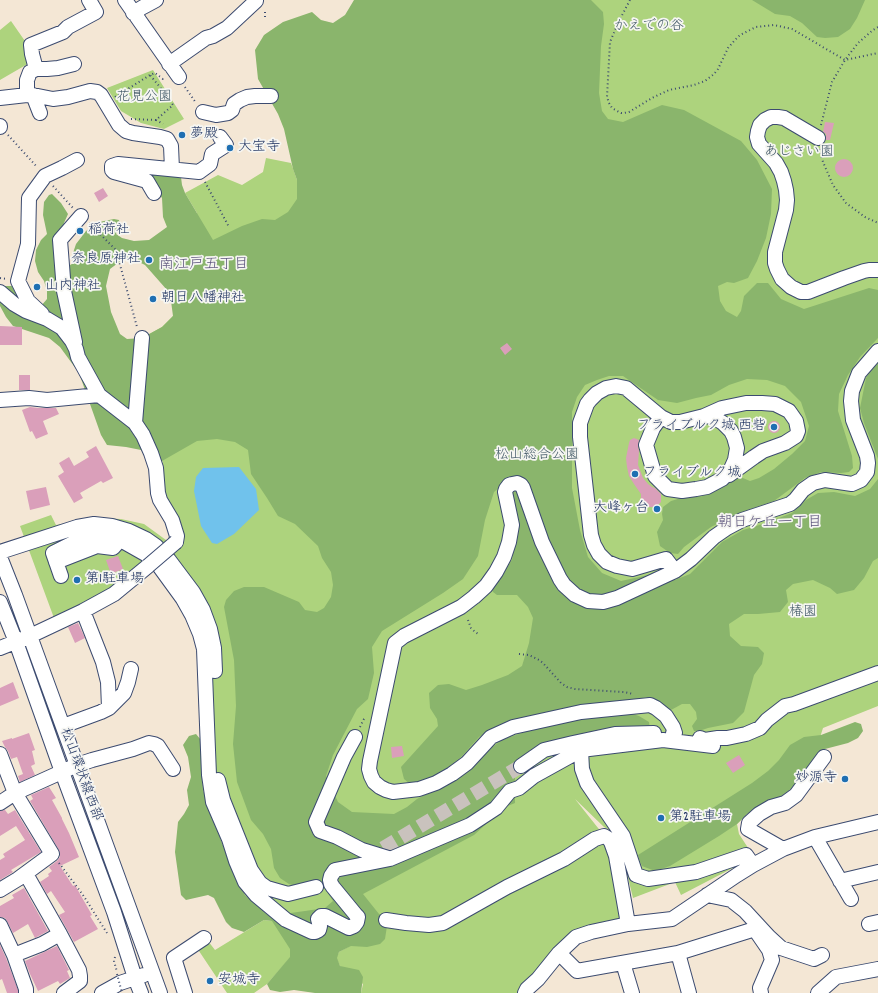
<!DOCTYPE html>
<html>
<head>
<meta charset="utf-8">
<style>
	body { margin:0 }
	canvas { display:block; background:#f4e7d5 }
</style>
</head>
<body>
<canvas width="878" height="993"></canvas>
<script>
const context = document.querySelector('canvas').getContext('2d');
context.lineJoin = 'round';
function fill(path, color) { context.fillStyle = color; context.fill(path, 'evenodd'); }
const shape = rows => new Path2D(rows.map(r => 'M' + r).join(''));
function stroke(path, color, width, dash) { context.strokeStyle = color; context.lineWidth = width; context.lineCap = dash ? 'butt' : 'round'; context.setLineDash(dash || []); context.stroke(path); }
function drawText(font, color, halo, rows, align = 'center') {
  context.font = font + ' Dekko,"Klee One",sans-serif'; context.lineWidth = 3.5; context.setLineDash([]); context.textBaseline = 'middle'; context.strokeStyle = halo; context.fillStyle = color; for (const [text, x, y, turn = 0] of rows) {
    context.save(); context.translate(x, y); context.rotate((+turn || 0) * Math.PI / 180); context.textAlign = isNaN(turn) ? turn : align; if (halo) context.strokeText(text, 0, 0); context.fillText(text, 0, 0); context.restore();
  }
}
fill(shape([
	[363,0,878,0,878,706,823,728,813,759,791,789,747,814,737,824,739,834,754,857,681,895,675,882,633,898,620,845,611,831,604,827,575,799,602,833,442,918,387,926,435,932,457,923,600,839,607,843,625,921,598,926,522,993,361,993,363,984,340,966,336,958,339,952,350,946,290,950,290,958,267,984,254,993,227,993,197,948,208,941,215,950,264,920,272,921,269,916,245,895,222,843,203,790,197,637,179,600,148,561,115,586,87,603,54,618,20,526,51,515,56,525,94,518,121,519,144,524,177,548,184,540,173,512,166,498,164,486,164,471,142,338,162,327,173,316,197,213,185,193,218,175,242,185,263,172,266,158,291,163,297,180,297,199,304,206],
	[11,21,27,44,31,62,0,80,0,30],
	[153,70,184,119,164,129,141,123,121,111,107,88]
]), '#add37d');
fill(shape([
	[354,0,591,0,603,12,604,24,601,46,599,93,602,111,608,119,623,122,662,105,684,110,741,141,757,160,772,189,771,214,766,238,757,261,748,278,734,283,727,282,718,286,720,301,726,311,737,317,741,311,744,296,757,283,768,283,781,299,804,309,869,288,878,290,878,338,860,357,848,375,839,394,838,411,852,456,853,468,849,472,841,473,821,472,805,478,774,501,739,513,711,527,684,547,678,554,670,553,660,546,657,532,663,520,662,514,663,507,671,501,681,498,692,497,715,489,738,476,750,481,759,478,774,469,792,454,805,441,809,426,801,402,785,386,767,380,747,379,729,385,711,395,696,398,677,403,658,400,623,376,609,376,597,380,585,385,577,397,572,412,572,488,580,530,588,557,602,573,621,581,662,572,675,580,690,574,722,542,743,530,766,523,792,513,806,500,818,493,834,492,855,496,870,489,878,479,878,558,873,561,864,578,854,590,837,594,830,588,813,580,793,584,786,590,788,602,780,612,758,614,744,614,729,624,730,636,741,646,758,647,764,653,762,664,754,675,744,712,733,723,708,728,699,731,694,731,692,726,697,719,696,712,690,704,682,704,671,710,665,709,654,700,646,697,626,702,516,721,492,728,479,737,462,756,446,770,422,782,410,784,404,779,401,767,438,726,437,719,430,708,429,693,438,685,449,684,466,690,482,685,508,675,522,666,529,643,533,618,528,607,517,595,497,595,493,592,492,587,499,579,512,560,517,526,501,486,494,492,485,520,478,556,463,579,443,593,382,631,372,647,374,673,368,699,357,709,333,755,326,776,338,802,352,812,394,814,407,807,417,799,452,781,473,767,487,751,502,740,533,729,576,719,630,713,639,716,649,722,650,731,570,747,523,763,515,774,515,803,505,807,474,835,363,894,379,914,385,915,387,926,385,939,380,944,367,947,351,946,339,952,337,958,340,966,359,970,363,977,361,993,315,993,294,990,280,992,270,990,267,984,290,957,290,949,272,921,264,920,244,932,232,928,226,922,214,898,208,895,186,900,181,895,175,852,178,822,184,814,189,805,187,790,191,777,188,757,183,745,189,736,196,734,201,740,203,790,222,843,245,895,269,916,305,911,325,908,333,901,323,886,316,885,299,887,289,884,280,878,274,868,271,849,263,834,251,820,237,782,233,744,236,706,234,660,224,607,226,600,234,591,244,587,264,587,299,602,305,610,317,612,324,608,331,597,333,585,331,572,322,558,318,546,295,524,278,516,267,498,251,474,248,450,235,442,217,439,197,441,162,461,151,459,147,458,141,450,126,447,107,445,101,435,79,373,60,347,49,338,13,326,6,317,0,306,0,288,2,286,12,286,17,296,24,305,41,306,47,299,47,291,44,281,38,272,35,261,36,250,41,240,47,234,43,215,44,202,49,195,52,194,61,203,68,214,64,223,59,247,66,267,72,264,73,253,76,244,86,231,99,222,114,219,119,220,120,225,116,234,122,238,134,241,149,240,167,227,163,217,162,198,149,179,142,169,181,177,182,185,185,193,213,240,242,226,262,219,275,220,288,212,297,199,297,180,293,169,284,129,278,114,258,79,255,50,264,35,283,22,312,12,321,20,333,23,345,15],
	[133,259,145,265,167,290,171,301,173,316,162,327,142,338,127,339,120,334,111,312,106,286,110,269,122,260],
	[752,0,865,0,857,18,850,29,838,37,825,38,817,37,802,23,790,16,775,14],
	[878,363,878,459,864,423,860,408,866,378,873,367],
	[855,722,861,724,863,731,858,738,848,743,825,749,813,759,791,789,779,798,766,802,747,814,737,824,719,836,670,866,655,871,642,866,639,859,638,855,752,783,768,771,779,760,790,745,804,737,821,735]
]), '#8ab56c');
fill(shape([
	[239,467,256,489,259,510,234,534,217,544,212,543,201,526,194,491,196,477,203,468]
]), '#70c2ec');
fill(shape([
	[825,122,834,123,830,140,826,140,826,134,823,132],
	'835 168a9 9 0 1 1 18 0a9 9 0 1 1-18 0Z',
	[103,188,108,196,99,202,94,193],
	[0,326,22,327,22,345,0,345],
	[507,343,512,349,505,355,500,348],
	[19,375,30,375,30,390,19,390],
	[30,407,38,408,56,408,59,414,43,421,48,434,36,439,32,431,30,432,22,410],
	'768 427a6 6 0 1 1 12 0a6 6 0 1 1-12 0Z',
	[634,438,639,440,638,447,639,451,638,465,643,478,648,484,652,487,655,488,661,494,661,502,657,506,653,507,647,507,643,503,641,499,641,494,634,484,629,476,627,467,626,458,629,443,630,440],
	[96,446,113,478,103,483,101,481,80,493,83,498,74,503,58,476,64,472,59,463,69,457,74,466,89,457,86,452],
	[46,487,50,505,30,510,26,491],
	[118,556,123,569,111,574,106,560],
	[78,623,85,638,75,643,68,627],
	[13,682,19,698,0,706,0,688],
	[29,733,35,750,32,751,35,764,31,766,35,775,20,782,18,776,23,774,17,757,11,759,8,751,5,747,2,741,12,738,12,739],
	[402,746,404,756,392,758,391,747],
	[739,755,745,765,733,773,726,763],
	[49,787,56,798,52,800,62,818,62,819,69,833,79,857,60,866,73,886,75,885,80,894,92,915,90,916,98,929,74,942,59,915,65,912,51,891,47,894,40,882,49,876,48,874,52,871,49,867,57,861,60,857,60,853,59,850,30,801,33,799,31,795],
	[5,810,8,814,15,810,41,852,11,870,13,872,0,880,0,860,5,857,3,854,25,840,16,826,0,836,0,811],
	[24,888,48,931,35,938,28,924,13,933,7,921,5,918,0,917,0,906,14,898,12,895],
	[0,945,6,958,18,990,18,993,7,993,2,979,0,980],
	[57,946,69,970,67,971,70,978,60,984,58,981,38,991,30,974,25,961]
]), '#da9fba');
stroke(shape([
	[365,859,521,766]
]), '#c9c2bd', 14, [14, 7]);
const minor = shape([
	[125,0,179,77],
	[133,13,143,7,156,0],
	[169,64,206,38,213,36,227,28,256,1],
	[36,69,32,54,31,45,63,32,68,27,96,12,89,0],
	[27,95,27,80,30,72,36,69,47,69,58,68,74,64],
	[33,95,40,113],
	[0,98,27,95,38,96,53,99,68,97,90,91,97,92,101,95,119,125,126,131,133,133,160,137,167,139,171,146,172,169],
	[203,112,216,115,228,113,232,110,234,104,240,100,247,97,255,96,271,96],
	[0,126,0,127],
	[818,138,784,118,778,117,771,117,765,120,760,125,758,131,757,137,759,144,776,163,781,172,784,181,786,190,787,200,786,210,775,252,775,263,777,269,782,279,791,287,801,292,808,292,844,278,864,271,869,270,878,270],
	[154,193,147,181,114,172,112,170,112,166,118,164,199,172,210,164,212,154,226,145,220,137],
	[0,292,14,304,26,311,47,319,62,328,72,341,76,349,78,357,99,395,135,423,143,435,151,453,156,468,158,493,160,500,172,520,177,536,176,542],
	[42,314,28,301,18,281,28,244,29,198,45,176,62,168,77,160],
	[75,342,64,291,60,240,81,216],
	[0,400,29,398,47,400,99,395],
	[704,416,722,408,746,403,762,403,775,404,789,411,796,421,798,431,796,436,785,443,763,451,754,457,729,475],
	[661,417,653,428,646,445,655,476,668,489,682,491,696,489,707,487,722,479,730,471,735,460,737,448,734,437,731,431,723,423,713,417,704,416,680,422,671,422,661,417,626,388,616,386,606,388,597,393,590,400,587,404,580,423,580,437,591,535,594,545,599,554,607,562,617,566,632,569,666,559,675,571],
	[135,423,142,338],
	[0,552,77,527,94,524,112,526,129,531,146,539,156,546,169,560,193,592,203,610,210,629,214,648,215,671],
	[0,557,15,595,160,993],
	[56,562,97,546,113,548,120,540],
	[61,576,53,553,85,537,105,535,124,542,147,555,159,566,183,599,192,615,200,634,204,649,209,775,213,802,229,839,236,861,245,882,256,895,286,920,312,932,315,932,319,930,320,926,318,919,321,916,325,916,349,928,354,926,357,922,358,917,356,915,333,887,331,884,330,880,331,876,335,870,390,859,470,825,496,808,510,791,519,788,534,776,581,750,663,740,713,746],
	[0,602,16,642,62,772,114,912,135,978,141,993],
	[83,611,103,662,108,682,109,708],
	[0,648,30,636,83,611,114,594,148,566],
	[63,726,101,712,109,708,124,693,128,682,131,669],
	[673,733,675,733,673,727,666,716,656,708,650,705,581,712,513,727,491,737,467,763,452,774,436,783,419,789,393,792,386,790,380,787,374,782,371,776,369,769,370,761,395,643,404,636,461,607,474,597,486,586,496,572,504,557,509,542,512,525,505,492,506,489,509,485,512,484,517,483,521,485,523,488,542,542,560,579,564,585,575,595,588,601,603,602,617,598,675,571,691,559,714,537,727,528,742,520,790,504,795,500,803,490,813,483,825,480,852,484,861,480,867,472,868,463,867,456,853,420,851,401,852,391,859,373,878,351],
	[355,737,344,757,316,822,320,831,337,837,362,850,388,858],
	[700,738,705,740,718,738,727,738,746,734,760,728,767,720,785,706,794,704,878,673],
	[581,750,582,769,587,783,623,836,636,875,648,879,696,872,746,855,753,865],
	[0,754,15,793,52,854,18,879,0,890],
	[521,766,544,750,573,743,615,734,654,733],
	[218,780,223,800,251,870,260,883,267,888,288,894,316,887],
	[0,803,15,793,77,765,92,760,133,749,149,743,154,744,158,746,173,769],
	[815,837,851,899],
	[783,849,748,829,749,823,759,814,771,807,785,803,796,795,824,757],
	[26,874,60,934,79,970,80,976,80,981,64,993],
	[840,881,878,872],
	[707,895,731,900,745,911,769,937,781,948,814,959,822,955],
	[386,920,406,923,429,925,443,923,507,887,564,859,595,839,604,836,609,839,611,842,616,856,628,924],
	[869,924,878,922],
	[0,925,14,955,26,989,26,993],
	[758,934,769,950,772,960,760,988,761,993],
	[559,953,577,971,678,953,755,929],
	[678,953,689,993],
	[14,955,42,944,60,934],
	[623,963,632,993],
	[102,993,120,983,144,975],
	[185,993,174,958,204,938],
	[525,993,527,989,538,979,559,953,576,937,591,932,628,924,672,919,737,875,753,865,783,849,815,837,878,822],
	[818,993,836,977,878,969]
]);
stroke(minor, '#3c4b70', 16);
stroke(shape([
	[630,0,619,21,610,42,607,97,609,103,612,108,621,113,624,113,629,112,652,98,669,90,694,85,705,81,714,74,718,69,728,48,734,41,740,35,756,27,774,25,792,29,845,60,878,53],
	[265,17,265,10],
	[185,87,196,103],
	[115,97,150,75],
	[131,119,156,120,173,105,159,86,150,75,155,73,163,79,165,78],
	[156,120,163,124],
	[821,125,832,82,845,60,858,43,873,30,878,27],
	[8,135,37,167],
	[820,149,823,162,833,185,846,203,865,217,878,223],
	[205,182,229,227],
	[53,186,73,208],
	[89,223,116,250,137,327],
	[0,278,7,279],
	[468,620,471,628,475,632,480,635],
	[519,654,529,655,539,660,543,663,561,683,567,687,575,689,624,692,633,694],
	[360,727,364,719,366,717],
	[59,863,83,895,107,933],
	[115,957,114,961,117,972]
]), '#3c4b70', 2, [1, 3]);
stroke(minor, '#fff', 14);
const minorBridge = shape([
	[148,566,176,542]
]);
stroke(minorBridge, '#3c4b70', 16, []);
stroke(shape([
	[117,974,122,993]
]), '#3c4b70', 2, [1, 3]);
stroke(minorBridge, '#fff', 14);
for (const [x, y, r, color] of [
	[182,135,4,"#1f6fb2"],
	[230,148,4,"#1f6fb2"],
	[80,231,4,"#1f6fb2"],
	[149,260,4,"#1f6fb2"],
	[37,287,4,"#1f6fb2"],
	[153,299,4,"#1f6fb2"],
	[774,427,4,"#1f6fb2"],
	[635,474,4,"#1f6fb2"],
	[657,509,4,"#1f6fb2"],
	[77,580,4,"#1f6fb2"],
	[845,779,4,"#1f6fb2"],
	[661,818,4,"#1f6fb2"],
	[210,981,4,"#1f6fb2"]
]) { const dot = new Path2D(); dot.arc(x, y, r, 0, 2 * Math.PI); context.fillStyle = color; context.fill(dot); stroke(dot, '#f6f6f2', 1.5); }
drawText('14px', '#405866', '#f6f6f2', [
	["かえでの谷",649,27],
	["花見公園",144,98],
	["あじさい園",799,153],
	["松山総合公園",537,456],
	["椿園",803,613]
]);
drawText('14px', '#1b2f5e', '#f6f6f2', [
	["夢殿",190,135],
	["大宝寺",238,148],
	["稲荷社",88,231],
	["奈良原神社",141,260,"right"],
	["山内神社",45,287],
	["朝日八幡神社",161,299],
	["フライブルク城 西砦",766,427,"right"],
	["フライブルク城",643,474],
	["大峰ヶ台",649,509,"right"],
	["第1駐車場",85,580],
	["妙源寺",837,779,"right"],
	["第2駐車場",669,818],
	["安城寺",218,981]
], 'left');
drawText('14px', '#1b2f5e', '#f6f6f2', [
	["松山環状線西部",80,775,70]
]);
drawText('15px', '#5e567e', '#f6f6f2', [
	["南江戸五丁目",204,266],
	["朝日ケ丘一丁目",770,524]
]);
</script>
</body>
</html>
